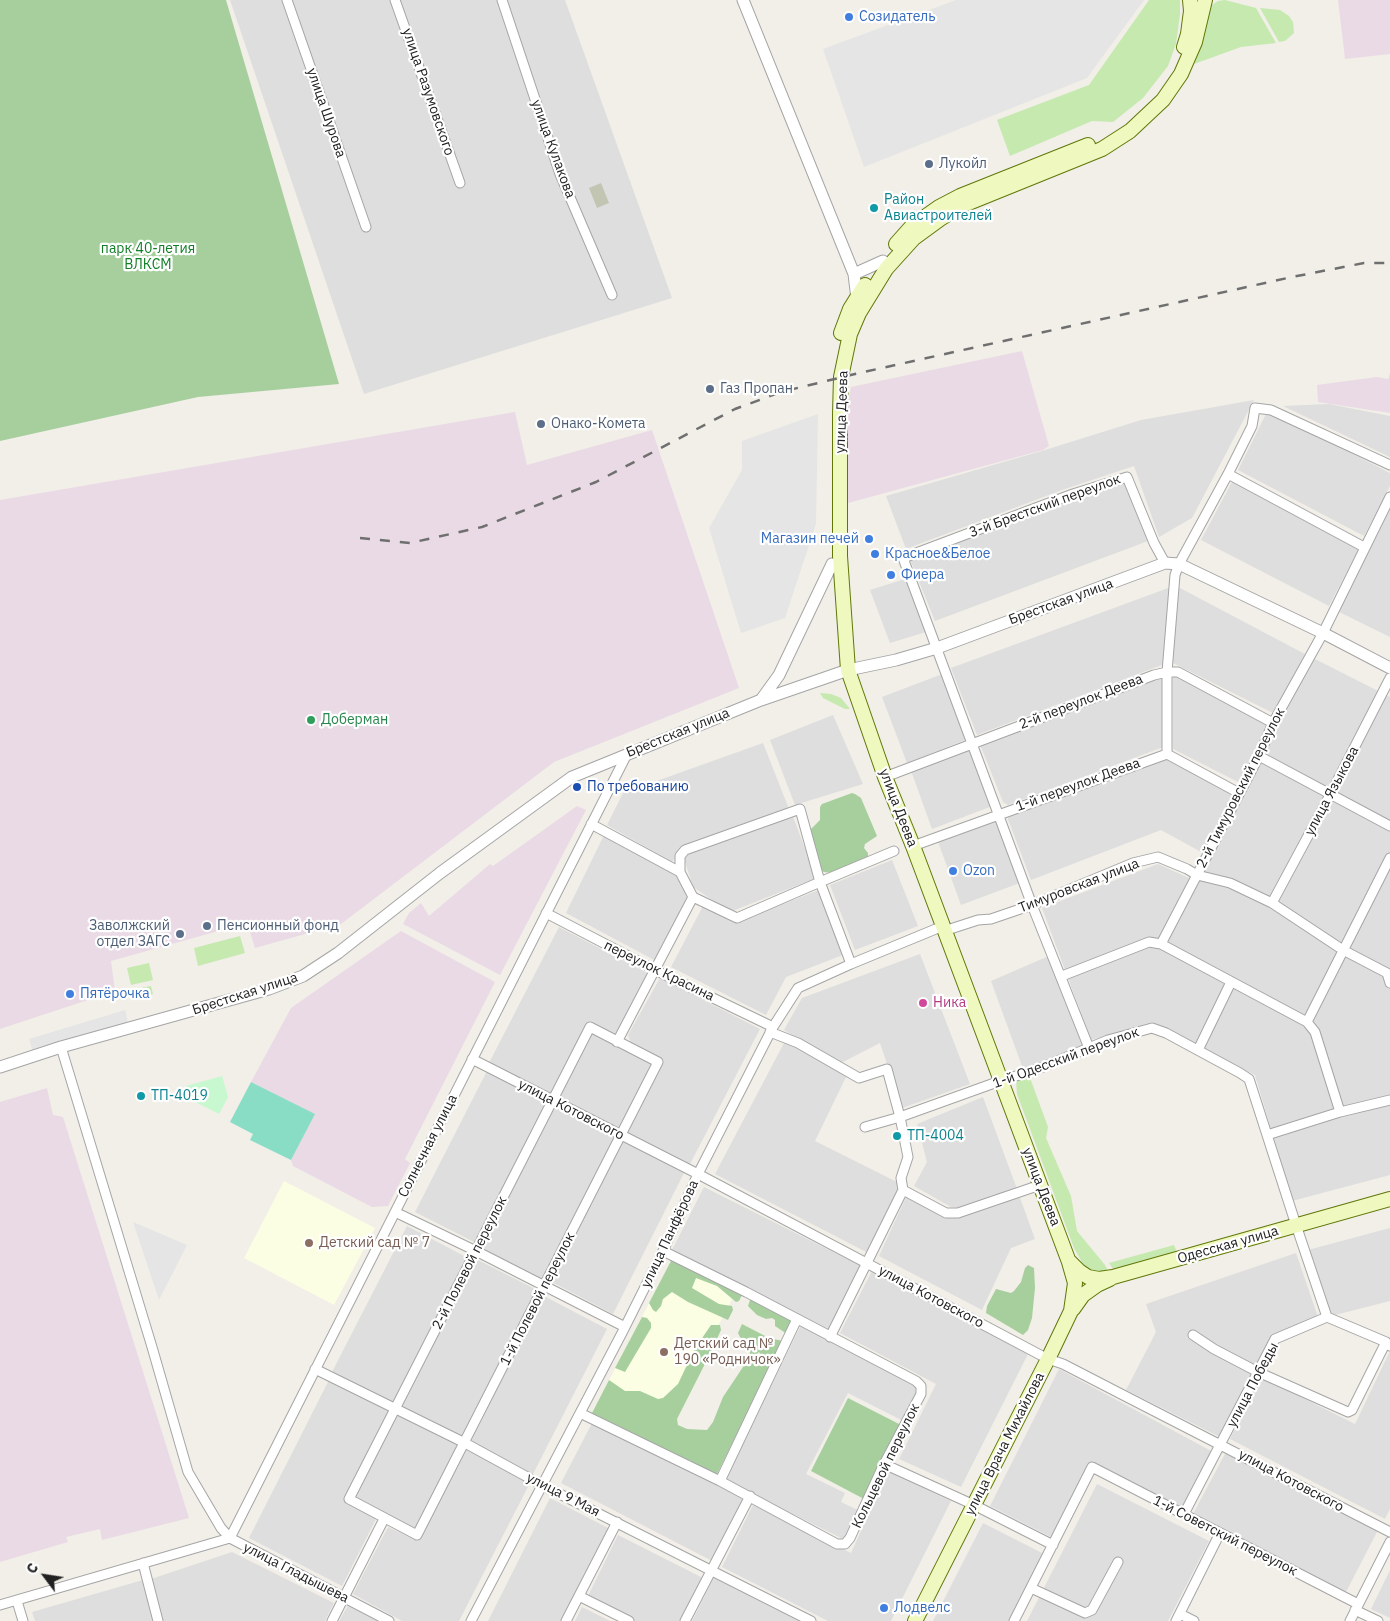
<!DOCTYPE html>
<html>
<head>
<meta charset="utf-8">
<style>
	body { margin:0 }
	#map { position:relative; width:1390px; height:1621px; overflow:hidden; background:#f1efe8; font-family:"IBM Plex Sans",sans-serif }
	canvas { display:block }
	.north { position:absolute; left:20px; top:1551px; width:50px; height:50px; -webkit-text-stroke:4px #fff; paint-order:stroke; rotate:301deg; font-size:14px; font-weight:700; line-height:20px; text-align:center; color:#212121 }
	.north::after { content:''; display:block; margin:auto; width:18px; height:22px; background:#212121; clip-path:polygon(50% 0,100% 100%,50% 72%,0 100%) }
</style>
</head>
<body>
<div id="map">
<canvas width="1390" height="1621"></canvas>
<div class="north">С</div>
</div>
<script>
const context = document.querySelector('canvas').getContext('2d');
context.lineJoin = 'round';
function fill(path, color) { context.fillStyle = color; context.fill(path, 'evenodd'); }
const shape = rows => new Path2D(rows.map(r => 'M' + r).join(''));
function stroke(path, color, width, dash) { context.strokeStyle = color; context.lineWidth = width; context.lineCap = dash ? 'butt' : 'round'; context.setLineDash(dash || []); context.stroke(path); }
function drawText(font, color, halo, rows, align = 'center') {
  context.font = font + ' "IBM Plex Sans",sans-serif'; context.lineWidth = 4.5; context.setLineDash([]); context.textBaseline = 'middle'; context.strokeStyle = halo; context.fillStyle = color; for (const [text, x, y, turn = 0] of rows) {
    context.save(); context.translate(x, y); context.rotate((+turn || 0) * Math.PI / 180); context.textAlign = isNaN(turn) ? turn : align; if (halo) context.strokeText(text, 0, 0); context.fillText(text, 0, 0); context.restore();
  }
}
fill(shape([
	[230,0,565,0,672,298,364,394],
	[1254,400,1192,518,1159,537,1134,466,1062,490,906,549,886,496,1045,450,1141,420],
	[1329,404,1390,416,1390,457,1283,406],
	[1268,410,1390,473,1390,486,1364,536,1238,470],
	[1125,477,1148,541,935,621,909,557],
	[1233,480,1360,546,1329,606,1201,540],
	[1390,509,1390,637,1337,611],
	[908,578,926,632,890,643,870,590],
	[1171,587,1167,663,977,735,951,668],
	[1178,587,1305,654,1275,714,1173,663],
	[1313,658,1390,697,1390,1175,1292,1201,1255,1075,1152,1022,1091,1040,1042,908,1158,864,1198,882],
	[945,673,970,738,907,763,882,697],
	[1173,673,1272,722,1240,783,1173,749],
	[1161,674,1164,679,1166,746,1008,805,1003,802,979,742],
	[833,715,863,784,795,805,770,740],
	[763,743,789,809,685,846,672,862,607,825,623,793],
	[973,745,995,805,932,829,910,768],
	[1161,755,1236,789,1203,853,1161,830,1031,880,1006,814],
	[792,814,816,878,730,912,693,887,683,855],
	[1000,816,1025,881,961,905,937,839],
	[605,833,678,874,690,905,658,962,566,913],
	[892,860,918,926,855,950,830,885],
	[824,888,848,953,786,977,766,1015,671,967,703,906,735,923],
	[559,927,651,975,619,1037,588,1023,550,1095,489,1063],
	[920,954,970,1084,902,1108,880,1043,839,1064,784,1030,802,998],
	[1051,955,1086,1046,1023,1069,991,981],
	[660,978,760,1029,689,1166,627,1133,664,1061,631,1044,628,1035],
	[592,1032,654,1063,620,1131,560,1100,560,1094],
	[785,1041,847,1075,815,1141,907,1187,872,1255,715,1174],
	[487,1071,549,1101,476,1243,415,1212],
	[983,1097,1017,1189,965,1208,951,1207,914,1186,927,1162,917,1124],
	[555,1106,617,1137,544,1281,481,1248],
	[623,1140,685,1171,613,1314,550,1281],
	[704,1187,865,1268,833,1331,672,1250],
	[907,1195,959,1217,1019,1195,1035,1239,1011,1248,982,1310,879,1256],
	[407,1226,468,1258,394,1404,332,1372],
	[1390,1228,1390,1301,1331,1316,1308,1250],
	[1296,1253,1319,1320,1277,1335,1220,1437,1126,1390,1156,1332,1146,1304],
	[476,1259,539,1291,464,1439,401,1406],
	[872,1271,1028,1354,961,1487,899,1459,936,1384,840,1333],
	[544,1296,607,1329,533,1474,471,1441],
	[802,1323,925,1387,907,1423,848,1393,806,1474,845,1493,841,1502,862,1512,847,1541,725,1480],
	[1390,1351,1390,1509,1385,1519,1230,1439,1261,1377,1355,1424],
	[1059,1369,1213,1452,1183,1510,1091,1462,1051,1537,990,1506],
	[329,1380,392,1411,345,1501,376,1519,342,1586,249,1538],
	[398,1413,461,1444,416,1531,353,1498],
	[593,1421,749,1500,716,1563,561,1483],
	[466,1449,531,1481,459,1621,402,1621,353,1594,388,1527,418,1541],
	[1226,1452,1378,1530,1346,1592,1193,1514],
	[888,1471,951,1501,891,1621,828,1621,722,1567,753,1505,851,1553],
	[1097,1484,1209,1541,1168,1621,1027,1621],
	[550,1498,610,1529,562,1621,488,1621],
	[983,1523,1044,1554,1009,1621,933,1621],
	[618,1535,703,1578,681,1621,633,1621,587,1598],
	[232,1552,334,1603,325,1621,163,1621,151,1579],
	[1390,1570,1390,1618,1371,1609],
	[714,1577,801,1621,692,1621],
	[143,1580,155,1621,35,1621,32,1612],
	[349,1604,381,1621,339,1621],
	[582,1607,610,1621,575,1621]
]), '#dfdede');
fill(shape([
	[1338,0,1390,0,1390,54,1345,59],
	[1022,351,1049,446,1043,450,848,503,847,406,851,387],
	[1390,373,1390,413,1318,402,1317,385,1377,377,1388,379],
	[515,412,527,465,652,430,739,688,554,762,341,924,255,948,247,923,111,961,115,991,0,1029,0,500],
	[577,806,586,810,500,975,403,924,409,913,421,903,429,916,490,864,493,866],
	[401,931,495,982,405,1159,410,1163,388,1206,372,1207,293,1166,291,1160,314,1114,251,1082,291,1008],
	[47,1088,53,1115,63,1117,189,1518,102,1540,100,1529,66,1537,68,1542,0,1562,0,1102]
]), '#eadae5');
fill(shape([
	[284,1181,375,1228,334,1305,244,1258],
	[672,1259,737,1290,656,1444,592,1413]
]), '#fbfee3');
fill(shape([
	[601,183,609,203,597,208,589,188]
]), '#c3c5b3');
fill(shape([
	[1149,0,1180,0,1180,14,1176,44,1168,66,1143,98,1113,122,1092,121,1010,156,997,120,1089,85],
	[1225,0,1256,8,1276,43,1241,47,1194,64,1212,5,1218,1],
	[1260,8,1280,10,1289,16,1293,22,1294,33,1285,41,1279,42],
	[820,693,831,694,841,698,850,709,845,709,823,698],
	[240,936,245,953,198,966,194,948],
	[149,963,153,980,131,985,127,968],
	[151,986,153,994,133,998,131,990],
	[1029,1075,1048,1127,1046,1138,1071,1196,1077,1231,1105,1265,1109,1273,1097,1273,1083,1264,1074,1248,1017,1094,1016,1079],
	[1174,1245,1176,1250,1175,1253,1115,1272,1109,1263]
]), '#c6e9b0');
fill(shape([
	[0,0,226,0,339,384,198,397,0,441],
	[852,793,855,794,861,798,877,836,865,844,864,848,868,853,868,857,858,863,832,873,824,872,818,869,810,830,820,820,820,807,822,804],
	[672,1259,743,1293,739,1301,736,1302,717,1286,696,1278,692,1288,719,1304,732,1306,733,1310,728,1320,688,1302,672,1292,663,1299,661,1306,656,1312,653,1310,649,1303],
	[1028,1265,1034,1268,1035,1288,1032,1318,1028,1330,1023,1335,986,1313,987,1306,996,1289,1011,1293,1014,1291,1021,1282,1025,1268],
	[751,1297,795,1318,787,1334,775,1326,775,1320,772,1318,766,1319,757,1315,748,1306],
	[642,1317,647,1318,651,1323,651,1328,625,1372,615,1368],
	[742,1324,769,1338,783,1341,717,1474,592,1413,609,1380,625,1391,640,1391,658,1399,663,1398,678,1384,694,1350,711,1325,720,1325,721,1330,710,1354,677,1419,678,1425,687,1429,707,1430,713,1422,723,1397,745,1364,755,1362,762,1356,759,1352,755,1356,750,1354,748,1344,740,1337,738,1333],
	[848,1398,903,1426,864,1499,811,1471]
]), '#a7cf9e');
fill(shape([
	[222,1076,228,1097,219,1114,189,1099,186,1086]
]), '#c7f8d0');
fill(shape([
	[251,1082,315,1114,291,1160,250,1140,253,1134,230,1122]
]), '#89ddc5');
fill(shape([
	[956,0,1144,0,1087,78,864,167,823,49],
	[818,414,816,524,785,618,741,633,709,528,742,470,742,441],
	[125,1010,128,1023,33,1052,29,1039],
	[133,1222,187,1245,159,1300]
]), '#e5e5e5');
const minor = shape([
	[287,0,366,227],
	[395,0,460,183],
	[502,0,560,174,612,295],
	[1228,474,1364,547],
	[1167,754,1167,672,1175,575,1179,564,1228,474,1252,426,1255,408,1271,410,1390,465],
	[1259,756,1390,826],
	[885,777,1154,675,1167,672,1178,672,1273,723],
	[591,824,680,872],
	[913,846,1167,754,1239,793],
	[1272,903,1330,795,1390,678],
	[546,913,655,970,773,1027],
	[944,931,978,920,991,919,1032,905,1133,863,1158,857,1187,869,1197,875,1230,883,1272,903,1343,950,1387,973,1390,983],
	[1161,944,1259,756,1273,723,1323,633,1390,497],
	[851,964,820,882,800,809,685,850,680,856,680,872,693,897,737,918,820,882,894,851],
	[1062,976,1149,942,1161,944,1307,1022,1315,1032,1340,1112],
	[1307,1022,1390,858],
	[590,1027,658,1062,417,1535,349,1499,590,1027],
	[770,1032,798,1043,859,1078,887,1069,900,1117,908,1157,901,1178,903,1190],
	[617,1042,693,897],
	[61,1047,152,1347,188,1472,221,1528,230,1538,389,1621],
	[1089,1048,1032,905,903,558,1073,494,1127,477,1154,543,1165,563],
	[1198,1050,1231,982],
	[472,1059,698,1174,1048,1359,1063,1364,1125,1396,1390,1532],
	[865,1127,900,1117,1000,1081,1038,1069,1108,1040,1152,1028,1166,1033,1240,1073,1249,1079,1296,1225,1327,1317],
	[1267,1135,1340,1112,1390,1100],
	[903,1190,946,1213,958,1213,1040,1185],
	[395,1212,476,1251,625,1327],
	[1193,1335,1214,1349,1258,1372,1348,1412,1352,1410,1386,1342],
	[830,1337,903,1190],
	[315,1369,465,1443,542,1485,811,1621],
	[580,1413,720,1481,837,1544,845,1544,850,1538,884,1464,921,1394,921,1386,916,1381,746,1292,663,1251],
	[884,1464,974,1505,1053,1545],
	[720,1481,797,1319],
	[1184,1514,1275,1339,1327,1317,1386,1342,1390,1346],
	[230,1538,627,754],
	[143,1563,158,1621],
	[1031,1588,1085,1613,1092,1610,1118,1562],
	[579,1596,629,1621],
	[17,1601,23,1621],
	[0,1605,230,1538],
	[1355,1610,1378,1621],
	[1180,1614,1194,1621],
	[332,1621,384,1519],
	[471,1621,623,1331,663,1251,698,1174,773,1027,798,988,851,964,943,926],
	[566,1621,617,1522],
	[685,1621,750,1496],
	[1014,1621,1092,1467,1358,1604],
	[1176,1621,1220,1533],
	[1350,1621,1390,1542]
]);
const tertiary = shape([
	[743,0,854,274,857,299],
	[854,274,883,261],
	[761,700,779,675,832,564],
	[0,1067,61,1047,269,989,303,976,338,953,440,873,572,777,761,700,848,670,896,660,937,648,1165,563,1179,564,1323,633,1390,668]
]);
const secondary = shape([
	[1184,47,1188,34,1191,11,1190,0],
	[896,244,912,226,939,207,960,196,1088,145],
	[841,333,850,309,865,285],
	[1070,1262,1079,1271,1088,1277,1099,1279,1113,1277,1390,1199],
	[1073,1309,1083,1295,1097,1285,1110,1279],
	[915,1621,1048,1359,1071,1311,1075,1283,1069,1262,913,846,885,777,848,670,840,556,840,414,841,377,850,334,859,313,886,269,914,238,940,219,961,206,1102,149,1130,131,1163,100,1181,74,1195,42,1205,0]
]);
stroke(minor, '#a5a5a5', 11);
stroke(tertiary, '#a5a5a5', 13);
stroke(secondary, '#607708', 16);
stroke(minor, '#fff', 9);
stroke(tertiary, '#fff', 11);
stroke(secondary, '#eff8be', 14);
stroke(shape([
	[360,538,410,543,482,527,596,482,735,409,781,392,855,374,1292,277,1364,263,1390,263]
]), '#6f6f6f', 2.5, [10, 10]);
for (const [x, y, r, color] of [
	[849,17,5,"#3f7fe0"],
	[929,164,5,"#5c6f8a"],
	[874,208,5,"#0f9aa8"],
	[710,389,5,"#5c6f8a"],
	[541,424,5,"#5c6f8a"],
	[869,539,5,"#3f7fe0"],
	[875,554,5,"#3f7fe0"],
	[891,575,5,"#3f7fe0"],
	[311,720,5,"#2e9e5b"],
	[577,787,5,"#1a4fb4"],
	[953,871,5,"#3f7fe0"],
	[207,926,5,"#5c6f8a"],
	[180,934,5,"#5c6f8a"],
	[70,994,5,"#3f7fe0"],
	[923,1003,5,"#d1479c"],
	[141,1096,5,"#0f9aa8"],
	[897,1136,5,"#0f9aa8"],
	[309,1243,5,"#8d6e63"],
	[664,1352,5,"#8d6e63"],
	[884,1608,5,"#3f7fe0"]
]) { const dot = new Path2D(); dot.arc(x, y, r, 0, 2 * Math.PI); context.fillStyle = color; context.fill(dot); stroke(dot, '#fff', 2); }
drawText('14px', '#366cbe', '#fff', [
	["Созидатель",859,17],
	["Магазин печей",859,539,"right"],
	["Красное&Белое",885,554],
	["Фиера",901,575],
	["Ozon",963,871],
	["Пятёрочка",80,994],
	["Лодвелс",894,1608]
], 'left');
drawText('14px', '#212121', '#fff', [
	["улица Разумовского",428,92,71],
	["улица Шурова",326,113,71],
	["улица Кулакова",553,149,70],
	["улица Деева",842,412,-88],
	["3-й Брестский переулок",1045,506,-20],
	["Брестская улица",1061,602,-20],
	["2-й переулок Деева",1081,702,-21],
	["Брестская улица",678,733,-22],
	["1-й переулок Деева",1078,785,-20],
	["2-й Тимуровский переулок",1241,788,-63],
	["улица Языкова",1332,791,-62],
	["улица Деева",898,808,69],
	["Тимуровская улица",1079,886,-21],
	["переулок Красина",659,971,26],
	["Брестская улица",245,994,-18],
	["1-й Одесский переулок",1066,1058,-20],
	["улица Котовского",571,1110,27],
	["Солнечная улица",428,1146,-63],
	["улица Деева",1041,1187,69],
	["улица Панфёрова",670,1234,-65],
	["Одесская улица",1228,1245,-16],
	["2-й Полевой переулок",470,1263,-63],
	["улица Котовского",931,1297,28],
	["1-й Полевой переулок",538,1299,-63],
	["улица Победы",1253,1385,-62],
	["улица Врача Михайлова",1005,1444,-63],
	["Кольцевой переулок",886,1466,-64],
	["улица Котовского",1291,1481,28],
	["улица 9 Мая",563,1495,27],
	["1-й Советский переулок",1225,1536,27],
	["улица Гладышева",296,1573,27]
]);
drawText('14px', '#4e5e75', '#fff', [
	["Лукойл",939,164],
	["Газ Пропан",720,389],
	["Онако-Комета",551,424],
	["Заволжский",170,926,"right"],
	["отдел ЗАГС",170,942,"right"],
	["Пенсионный фонд",217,926]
], 'left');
drawText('14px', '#0d838f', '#fff', [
	["Район",884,200],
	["Авиастроителей",884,216],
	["ТП-4019",151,1096],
	["ТП-4004",907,1136]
], 'left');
drawText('14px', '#0f7e24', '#fff', [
	["парк 40-летия",148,249],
	["ВЛКСМ",148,265]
]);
drawText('14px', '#27864d', '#fff', [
	["Доберман",321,720]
], 'left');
drawText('14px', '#164399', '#fff', [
	["По требованию",587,787]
], 'left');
drawText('14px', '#b23c85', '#fff', [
	["Ника",933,1003]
], 'left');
drawText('14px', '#785e54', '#fff', [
	["Детский сад № 7",319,1243],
	["Детский сад №",674,1344],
	["190 «Родничок»",674,1360]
], 'left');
</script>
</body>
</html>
